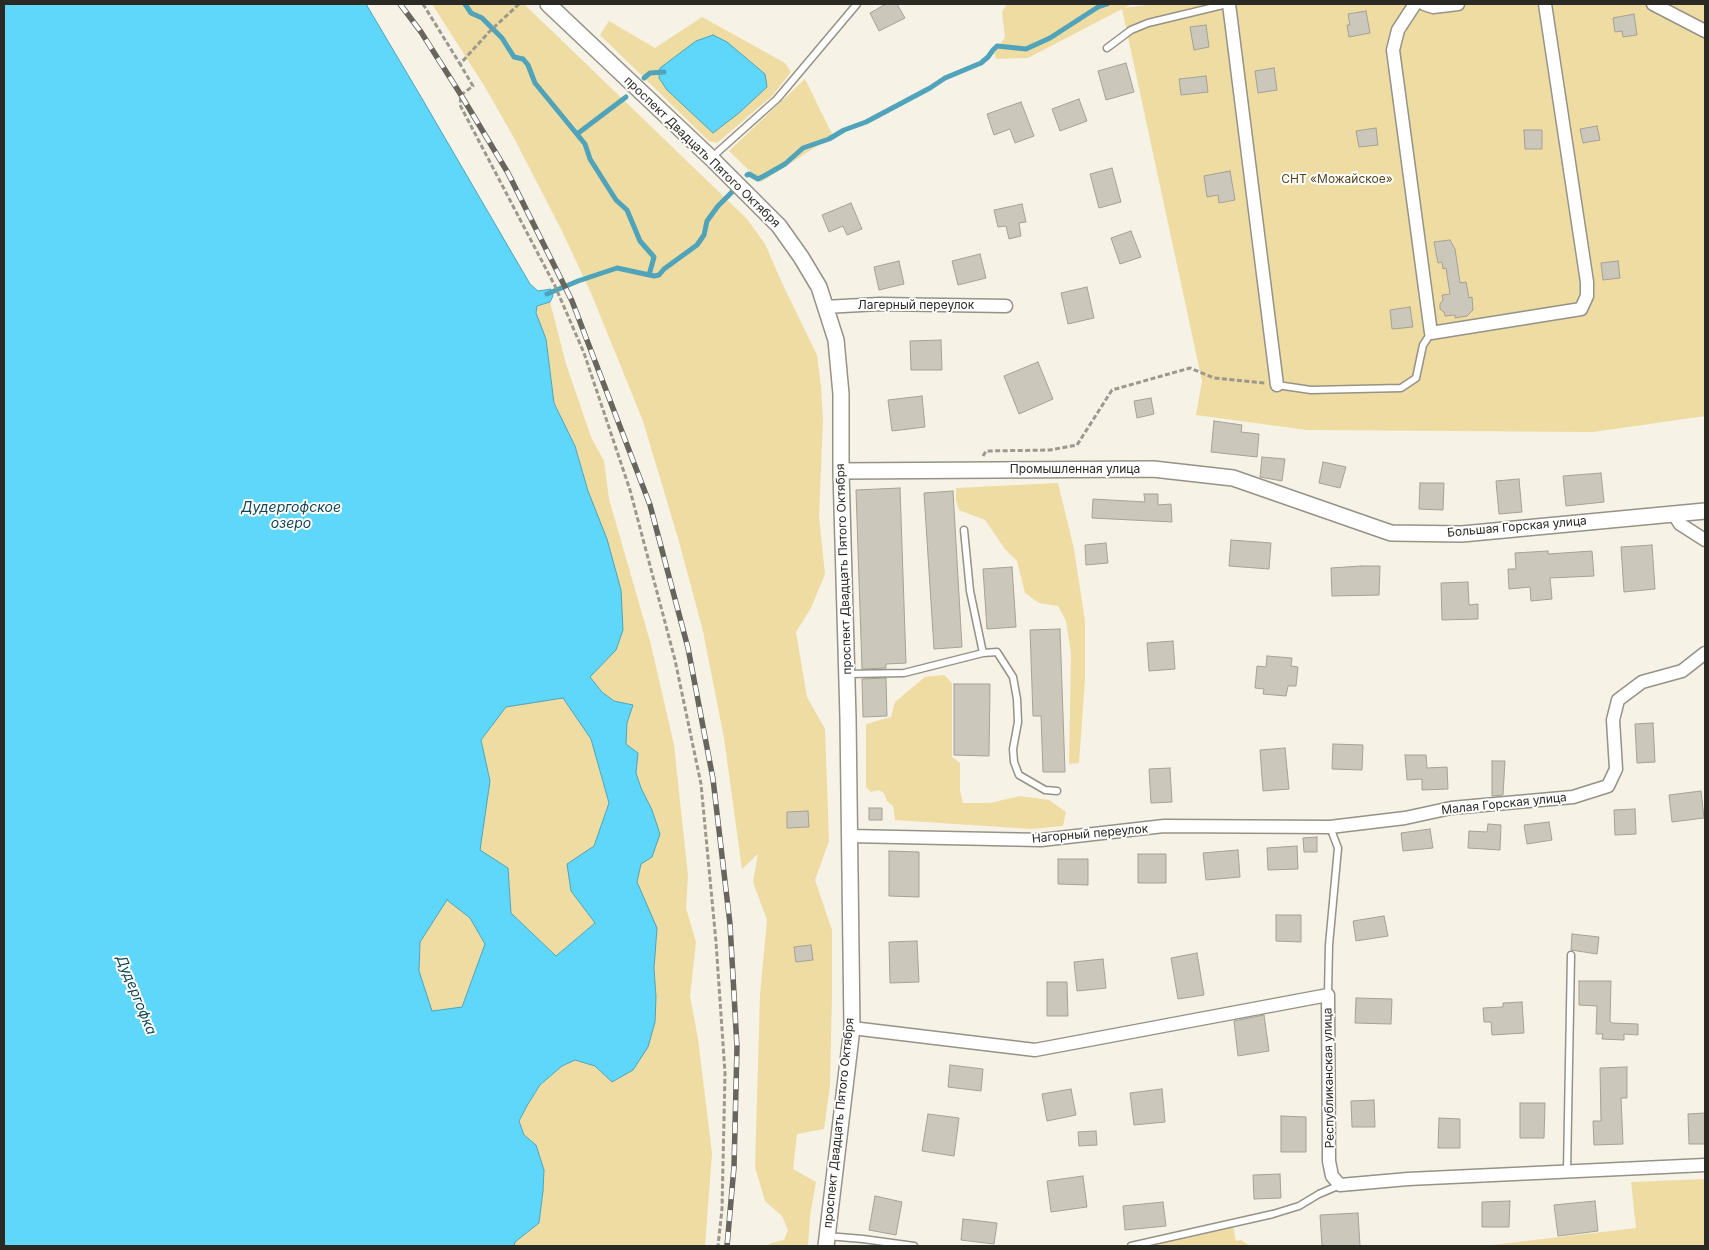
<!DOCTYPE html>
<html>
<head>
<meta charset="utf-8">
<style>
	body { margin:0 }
	#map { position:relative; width:1709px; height:1250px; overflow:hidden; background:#f6f2e5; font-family:Inter,sans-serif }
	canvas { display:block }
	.frame { position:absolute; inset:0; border:5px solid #2a2924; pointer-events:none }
</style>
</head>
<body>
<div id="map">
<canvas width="1709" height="1250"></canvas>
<div class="frame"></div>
</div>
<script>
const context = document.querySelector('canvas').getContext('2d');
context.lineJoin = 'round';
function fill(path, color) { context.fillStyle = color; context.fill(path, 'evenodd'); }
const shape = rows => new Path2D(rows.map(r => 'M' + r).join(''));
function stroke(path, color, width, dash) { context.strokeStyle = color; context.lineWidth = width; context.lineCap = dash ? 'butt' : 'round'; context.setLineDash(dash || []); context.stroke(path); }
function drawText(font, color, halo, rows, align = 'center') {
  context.font = font + ' Inter,sans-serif'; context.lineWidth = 4; context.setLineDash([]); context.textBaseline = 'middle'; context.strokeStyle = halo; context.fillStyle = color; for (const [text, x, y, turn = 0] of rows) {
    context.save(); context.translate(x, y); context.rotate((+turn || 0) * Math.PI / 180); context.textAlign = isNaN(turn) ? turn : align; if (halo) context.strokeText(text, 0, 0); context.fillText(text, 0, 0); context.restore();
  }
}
fill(shape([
	[432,4,524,4,747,219,765,244,782,283,817,355,821,386,823,421,819,517,825,574,811,608,796,632,807,697,825,729,829,841,815,880,832,930,832,994,830,1085,824,1129,797,1134,793,1169,816,1182,810,1216,808,1246,766,1246,771,1243,784,1240,788,1230,782,1216,765,1201,755,1167,760,995,767,920,753,882,758,854,742,869,724,738,703,631,678,538,643,421,591,293,561,229,514,138,485,87],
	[1007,4,1132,4,1124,8,1153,4,1705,4,1705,416,1593,432,1307,430,1196,415,1202,381,1122,9,1028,58,996,59,994,53,1005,37,1002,12],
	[702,17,785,63,791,72,772,96,717,143,709,141,600,35,609,21,655,48],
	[805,79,833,136,761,182,729,151],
	[550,302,566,364,591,437,604,461,609,499,651,645,674,745,688,876,686,908,696,942,690,996,698,1039,712,1153,705,1246,514,1246,515,1242,539,1223,543,1191,544,1170,536,1145,524,1135,519,1120,528,1104,540,1086,562,1066,575,1060,595,1066,612,1082,656,997,654,956,646,904,637,882,652,810,641,788,636,773,638,753,626,744,627,723,633,705,614,701,602,692,590,677,616,650,588,491,575,446,554,403,546,339,536,313,537,306],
	[1058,483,1074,549,1085,621,1085,680,1079,763,1069,764,1071,653,1066,621,1058,606,1039,603,1025,593,1017,561,1005,549,985,520,959,510,956,500,956,488],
	[944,675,952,683,952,757,960,763,960,791,963,803,990,803,1020,796,1049,800,1066,812,1063,826,1031,829,895,820,893,806,887,801,884,793,879,790,871,792,866,787,866,724,891,717,895,702,925,677],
	[563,698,591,739,609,803,594,846,571,891,595,923,556,956,511,913,508,868,479,851,490,781,481,740,506,707],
	[447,900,470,918,485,944,462,1007,431,1011,419,971,420,942],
	[1705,1179,1705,1246,1484,1246,1636,1228,1631,1182],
	[1233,1227,1236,1241,1241,1240,1250,1246,1148,1246]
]), '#eedca2');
const water = shape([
	[4,4,366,4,424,102,530,284,538,291,551,289,553,296,550,302,537,306,536,313,546,339,554,403,575,446,588,491,607,539,621,590,623,630,616,650,590,677,602,692,614,701,633,705,627,723,626,744,638,753,636,773,641,788,652,810,660,834,652,857,641,864,637,882,657,928,654,968,656,997,655,1022,648,1047,633,1070,612,1082,595,1066,575,1060,562,1066,540,1085,528,1104,519,1121,524,1135,536,1145,544,1170,543,1191,539,1223,515,1242,514,1246,4,1246,4,4],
	[563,698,591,739,609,803,594,846,567,864,571,891,595,923,556,956,511,913,508,868,480,850,490,781,481,740,506,707,563,698],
	[447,900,470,918,485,944,462,1007,432,1011,419,971,420,942,447,900],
	[713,35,727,42,765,74,767,87,739,113,713,133,667,90,659,78,660,68,696,41,713,35]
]);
fill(water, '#5fd7fb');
stroke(water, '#4fa3ba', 1);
stroke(shape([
	[465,4,471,13,482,18,502,38,514,57,523,59,528,65,535,83,585,144,590,159,616,200,627,210,640,241,654,257,649,275],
	[644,78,650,73,664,72],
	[577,134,626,97],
	[747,175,749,174,758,179,764,176,785,164,803,148,829,139,844,130,866,122,930,88,945,78,981,63,988,57,993,50,997,46,1026,49,1050,38,1098,7,1107,4],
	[547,294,578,281,617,268,654,276,659,275,664,269,697,245,704,235,707,221,718,206,732,192]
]), '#4fa3ba', 5);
const building = shape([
	[886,4,897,4,905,18,879,31,870,13,886,4],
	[1366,11,1370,33,1349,37,1347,25,1350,25,1348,14,1366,11],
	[1634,14,1637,35,1623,37,1622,31,1615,32,1613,18,1634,14],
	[1206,25,1209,47,1194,50,1190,27,1206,25],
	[1126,63,1134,92,1106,100,1098,71,1126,63],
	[1274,68,1277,90,1258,93,1255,71,1274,68],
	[1206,76,1208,92,1181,95,1179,79,1206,76],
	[1079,99,1087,121,1060,131,1052,109,1079,99],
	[1021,102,1034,136,1015,143,1010,129,994,135,987,114,1021,102],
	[1597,126,1600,140,1583,143,1580,129,1597,126],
	[1376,128,1378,145,1359,147,1356,131,1376,128],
	[1524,130,1542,130,1542,149,1525,149,1524,130],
	[1112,168,1121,202,1099,208,1090,174,1112,168],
	[1230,171,1235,200,1219,203,1218,195,1207,197,1204,176,1230,171],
	[851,203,862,229,847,235,843,226,829,232,822,215,851,203],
	[1022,204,1026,222,1019,223,1021,236,1009,239,1006,226,998,227,994,210,1022,204],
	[1131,231,1141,257,1120,264,1111,238,1131,231],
	[1450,240,1455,249,1460,283,1466,282,1469,298,1472,297,1473,310,1467,316,1455,318,1455,315,1445,316,1444,312,1440,309,1440,304,1443,300,1442,295,1450,294,1446,268,1443,269,1442,262,1438,263,1434,242,1450,240],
	[980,254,986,278,958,285,952,261,980,254],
	[899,261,904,284,879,290,874,267,899,261],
	[1618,261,1620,278,1603,280,1601,263,1618,261],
	[1087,287,1094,318,1068,324,1061,293,1087,287],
	[1410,307,1413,327,1392,329,1390,310,1410,307],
	[941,340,942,370,911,370,910,341,941,340],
	[1038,362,1053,399,1019,414,1004,376,1038,362],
	[922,396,925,427,892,431,888,400,922,396],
	[1151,398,1154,414,1137,418,1134,401,1151,398],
	[1214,421,1242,425,1241,432,1259,434,1257,457,1211,452,1214,421],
	[1262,457,1285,459,1282,481,1260,477,1262,457],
	[1323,462,1346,467,1340,488,1319,483,1323,462],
	[1601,473,1604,502,1566,506,1563,476,1601,473],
	[1519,479,1522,512,1499,514,1496,481,1519,479],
	[1420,483,1444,483,1443,510,1419,509,1420,483],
	[900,488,906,663,886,664,886,668,862,669,856,490,900,488],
	[953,491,962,647,934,649,924,493,953,491],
	[1144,494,1158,494,1158,505,1171,504,1172,522,1092,518,1093,499,1145,502,1144,494],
	[1231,540,1271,543,1269,569,1229,566,1231,540],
	[1106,543,1108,563,1086,565,1085,545,1106,543],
	[1652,545,1655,589,1624,592,1621,547,1652,545],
	[1548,551,1548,554,1592,551,1594,576,1550,578,1552,599,1531,601,1530,587,1509,589,1508,569,1516,569,1515,553,1548,551],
	[1361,566,1380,566,1379,595,1332,596,1331,568,1361,566],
	[1012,567,1016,627,987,629,983,569,1012,567],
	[1468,582,1469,605,1478,604,1478,619,1442,620,1441,583,1468,582],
	[1060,629,1065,772,1043,772,1041,716,1033,716,1030,630,1060,629],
	[1173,641,1175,669,1149,671,1147,643,1173,641],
	[1267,656,1292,658,1291,666,1298,667,1296,686,1288,686,1286,696,1263,694,1264,689,1255,688,1257,666,1266,667,1267,656],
	[886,678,887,716,863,717,862,679,886,678],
	[954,684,990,684,989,756,954,755,954,684],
	[1653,723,1655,762,1637,763,1635,724,1653,723],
	[1333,744,1363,745,1362,770,1332,769,1333,744],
	[1285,748,1289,789,1263,791,1260,750,1285,748],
	[1405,755,1426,755,1427,768,1447,767,1448,789,1422,790,1422,779,1407,780,1405,755],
	[1492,761,1505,761,1503,795,1492,796,1492,761],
	[1170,768,1172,802,1151,803,1149,769,1170,768],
	[1701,791,1704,818,1672,822,1669,795,1701,791],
	[869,808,882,808,882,820,869,820,869,808],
	[1635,809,1636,834,1615,835,1614,810,1635,809],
	[808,811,809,827,787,828,787,812,808,811],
	[1549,822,1552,840,1527,844,1524,825,1549,822],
	[1488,824,1501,825,1500,850,1468,848,1469,831,1487,832,1488,824],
	[1430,829,1433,848,1403,851,1401,833,1430,829],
	[1317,837,1317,852,1304,852,1303,838,1317,837],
	[1297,846,1298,869,1268,870,1267,848,1297,846],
	[1238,850,1240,877,1206,880,1203,853,1238,850],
	[889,851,919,852,919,897,889,896,889,851],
	[1138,854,1166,854,1166,883,1138,883,1138,854],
	[1058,859,1088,859,1088,885,1058,884,1058,859],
	[1276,915,1301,915,1301,942,1276,941,1276,915],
	[1384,916,1388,936,1356,941,1353,921,1384,916],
	[1572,934,1599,937,1597,954,1571,950,1572,934],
	[917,941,919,982,890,983,889,942,917,941],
	[811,945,813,960,796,962,794,947,811,945],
	[1197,953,1204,995,1178,999,1171,958,1197,953],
	[1103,959,1106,988,1077,991,1074,962,1103,959],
	[1579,981,1611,981,1610,1021,1612,1023,1638,1024,1638,1035,1624,1034,1624,1040,1602,1039,1603,1034,1596,1034,1597,1006,1579,1005,1579,981],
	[1047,982,1067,982,1068,1016,1047,1016,1047,982],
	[1356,998,1392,999,1391,1024,1355,1023,1356,998],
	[1522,1002,1524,1033,1492,1035,1491,1022,1484,1022,1483,1008,1503,1007,1503,1003,1522,1002],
	[1264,1015,1269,1051,1238,1056,1234,1021,1264,1015],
	[950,1065,983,1069,981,1091,948,1087,950,1065],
	[1627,1067,1627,1098,1621,1098,1623,1144,1594,1145,1593,1121,1601,1121,1600,1068,1627,1067],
	[1071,1089,1076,1115,1047,1121,1042,1094,1071,1089],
	[1162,1089,1165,1122,1134,1125,1130,1093,1162,1089],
	[1374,1100,1375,1127,1352,1127,1351,1101,1374,1100],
	[1520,1103,1545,1103,1544,1138,1520,1138,1520,1103],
	[1705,1113,1705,1144,1689,1144,1688,1114,1705,1113],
	[928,1114,959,1118,954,1156,922,1151,928,1114],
	[1281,1116,1306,1117,1306,1152,1281,1152,1281,1116],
	[1439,1118,1460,1119,1460,1148,1438,1148,1439,1118],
	[1096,1131,1097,1145,1079,1146,1078,1132,1096,1131],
	[1280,1174,1281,1198,1254,1199,1253,1175,1280,1174],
	[1083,1176,1087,1207,1051,1212,1047,1181,1083,1176],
	[875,1196,902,1202,896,1235,869,1230,875,1196],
	[1510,1201,1509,1227,1482,1227,1482,1202,1510,1201],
	[1595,1201,1598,1231,1558,1236,1554,1205,1595,1201],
	[1163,1202,1166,1226,1125,1230,1123,1206,1163,1202],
	[1358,1213,1360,1246,1322,1246,1320,1215,1358,1213],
	[963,1219,997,1223,994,1244,961,1240,963,1219]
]);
fill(building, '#cbc7bb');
stroke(building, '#a5a196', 1);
const service = shape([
	[1107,48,1131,30,1148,23,1227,4],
	[711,158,777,99,857,4],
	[1277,385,1311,390,1401,388,1416,378,1423,345,1431,333],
	[964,530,970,591,983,653],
	[848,674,904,673,983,653,997,652,1013,677,1017,699,1018,722,1013,749,1014,762,1019,775,1045,790,1057,791],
	[1328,995,1329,945,1338,848,1330,827],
	[1567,1171,1571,955],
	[827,1236,863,1239,914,1246],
	[1131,1246,1273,1214,1299,1206,1319,1194,1340,1185]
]);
const minor = shape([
	[1229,4,1277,385],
	[1415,4,1398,30,1393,50,1431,333,1581,309,1587,296,1587,282,1545,4],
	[1424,4,1433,7,1458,4],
	[1653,4,1705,31],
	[825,307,879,304,1006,306],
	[1673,513,1680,524,1705,540],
	[849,836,1041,840,1164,826,1330,827,1405,818,1451,808,1573,797,1608,786,1616,769,1613,720,1618,700,1642,682,1682,671,1705,653],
	[852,1028,1035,1050,1328,995,1329,1161,1332,1176,1340,1185,1408,1179,1705,1165]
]);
const tertiary = shape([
	[548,4,711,158,779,226,801,257,819,287,836,340,841,394,841,471,848,718,852,1028,826,1246],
	[841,471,1153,469,1233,478,1391,533,1462,534,1705,511]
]);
stroke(service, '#959286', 9);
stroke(minor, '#959286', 15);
stroke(tertiary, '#959286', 18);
stroke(shape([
	[423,4,460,64],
	[519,4,489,32,460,64,473,86,461,95,460,105,555,286,584,353,630,490,675,660,701,784,716,942,725,1073,722,1209,718,1246],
	[983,456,986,451,1050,450,1077,445,1112,390,1190,368,1214,378,1265,383]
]), '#9b988f', 3, [5, 2.5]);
stroke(service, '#fff', 6);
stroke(minor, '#fff', 12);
stroke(tertiary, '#fff', 15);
const rail = shape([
	[400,4,421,32,461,95,508,173,572,301,650,505,688,648,713,779,730,924,737,1047,734,1167,727,1246]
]);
stroke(rail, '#67655d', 5.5);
stroke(rail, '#fff', 4, [11]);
drawText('12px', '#2a2924', '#fff', [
	["проспект Двадцать Пятого Октября",702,152,44],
	["Лагерный переулок",916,305],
	["Промышленная улица",1075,469],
	["Большая Горская улица",1517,527,-5],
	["проспект Двадцать Пятого Октября",844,569,-92],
	["Малая Горская улица",1504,804,-6],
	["Нагорный переулок",1090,834,-5],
	["Республиканская улица",1329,1078,-91],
	["проспект Двадцать Пятого Октября",839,1123,-84]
]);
drawText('12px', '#52461e', '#fff', [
	["СНТ «Можайское»",1337,179]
]);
drawText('italic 14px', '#0f4554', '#fff', [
	["Дудергофское",291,508],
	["озеро",291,524],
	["Дудергофка",136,995,68]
]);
</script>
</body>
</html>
